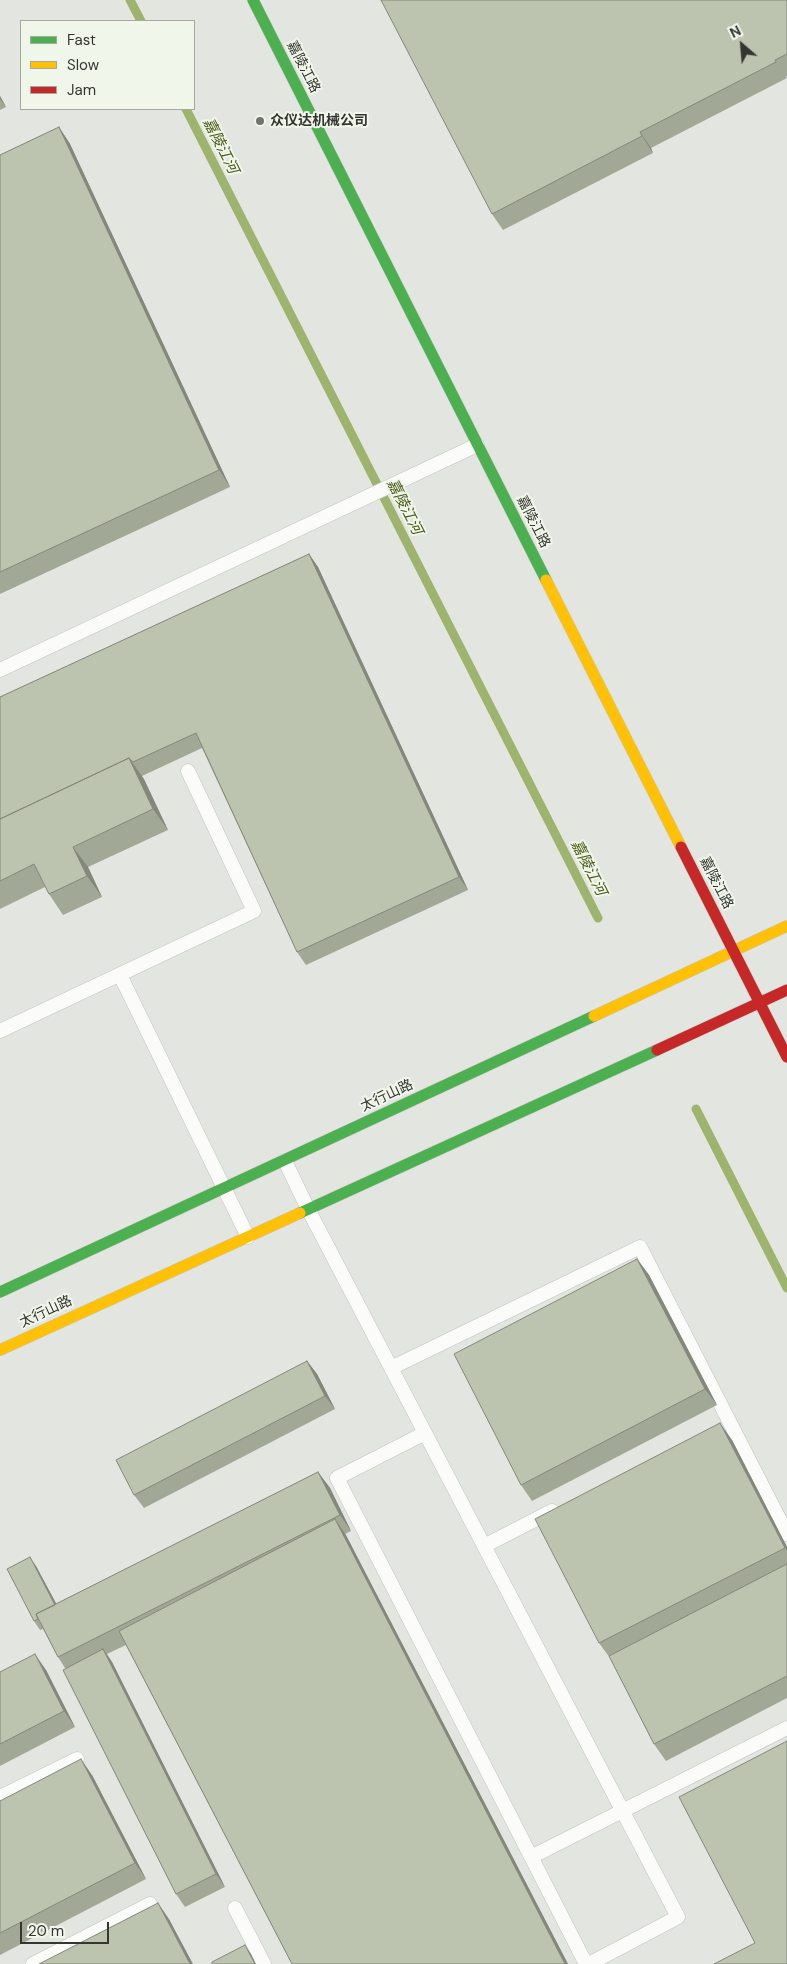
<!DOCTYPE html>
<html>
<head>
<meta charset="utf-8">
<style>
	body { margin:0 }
	#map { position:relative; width:787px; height:1964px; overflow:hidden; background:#e3e6e0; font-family:"DM Sans",sans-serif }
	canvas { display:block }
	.legend { position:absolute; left:20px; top:20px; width:175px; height:90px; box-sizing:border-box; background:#f1f6ea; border:1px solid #a5a9a0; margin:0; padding:6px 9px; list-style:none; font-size:15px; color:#343631 }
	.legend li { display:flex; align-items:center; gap:10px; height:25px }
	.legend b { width:25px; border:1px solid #a5a9a0 }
	.north { position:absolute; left:717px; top:20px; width:50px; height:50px; -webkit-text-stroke:4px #f1f6ea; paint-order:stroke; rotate:333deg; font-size:14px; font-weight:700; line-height:20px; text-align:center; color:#343631 }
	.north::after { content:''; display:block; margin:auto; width:18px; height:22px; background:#343631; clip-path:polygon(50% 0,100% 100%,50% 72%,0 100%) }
	.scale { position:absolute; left:20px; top:1922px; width:89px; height:22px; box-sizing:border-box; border:2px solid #343631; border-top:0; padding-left:6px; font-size:15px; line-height:18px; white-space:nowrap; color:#343631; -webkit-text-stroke:4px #f1f6ea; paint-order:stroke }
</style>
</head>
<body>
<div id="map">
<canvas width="787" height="1964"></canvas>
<ul class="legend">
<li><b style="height:6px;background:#4caf50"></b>Fast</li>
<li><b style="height:6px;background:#ffc107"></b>Slow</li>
<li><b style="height:6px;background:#c62828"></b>Jam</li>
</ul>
<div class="north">N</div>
<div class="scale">20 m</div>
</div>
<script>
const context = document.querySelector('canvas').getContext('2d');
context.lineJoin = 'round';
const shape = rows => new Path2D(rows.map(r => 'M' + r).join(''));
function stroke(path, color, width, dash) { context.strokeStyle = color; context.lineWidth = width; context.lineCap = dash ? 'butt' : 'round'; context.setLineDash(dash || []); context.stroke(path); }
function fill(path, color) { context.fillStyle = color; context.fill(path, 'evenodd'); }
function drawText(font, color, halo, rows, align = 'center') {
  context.font = font + ' "DM Sans","Noto Sans SC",sans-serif'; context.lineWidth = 4; context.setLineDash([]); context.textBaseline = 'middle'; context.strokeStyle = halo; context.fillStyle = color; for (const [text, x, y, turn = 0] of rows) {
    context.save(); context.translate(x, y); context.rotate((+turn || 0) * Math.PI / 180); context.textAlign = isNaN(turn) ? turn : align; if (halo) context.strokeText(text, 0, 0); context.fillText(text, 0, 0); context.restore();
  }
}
stroke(shape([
	[130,0,141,21],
	[186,109,598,918],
	[696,1109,787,1288]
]), '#9eb46e', 9);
const lane = shape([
	[0,670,477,445],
	[120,975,248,1237],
	[0,1031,254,911,188,771],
	[285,1161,308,1209,678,1917,589,1964],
	[391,1368,640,1247,787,1534],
	[425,1433,337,1478,586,1964],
	[484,1546,552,1511],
	[0,1797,77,1759],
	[531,1857,787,1728],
	[235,1908,264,1964],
	[33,1964,150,1904]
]);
const fast = shape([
	[253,0,546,580],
	[300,1213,657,1050],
	[0,1292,594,1016]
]);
const slow = shape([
	[546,580,681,847],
	[594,1016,787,926],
	[0,1350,300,1213]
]);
const jam = shape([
	[681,847,787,1057],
	[657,1050,787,990]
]);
stroke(lane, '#c2c3bf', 15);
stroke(fast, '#c2c3bf', 12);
stroke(slow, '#c2c3bf', 12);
stroke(jam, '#c2c3bf', 12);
stroke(lane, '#fbfbfa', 14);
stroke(fast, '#4caf50', 11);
stroke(slow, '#ffc107', 11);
stroke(jam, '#c62828', 11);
fill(shape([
	[787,0,787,76,786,77,787,78,651,148,653,153,503,230,492,214],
	[0,96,6,107,0,110],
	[59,127,70,144,230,487,0,594,0,155],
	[309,554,318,567,468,890,306,965,297,952,202,748,142,776,168,830,88,867,102,897,63,915,49,894,45,887,0,909,0,697],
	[637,1259,649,1275,717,1405,532,1501,521,1485],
	[307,1361,317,1374,335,1409,144,1508,134,1495],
	[732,1440,787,1547,787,1698,666,1761,654,1744,610,1658,599,1643],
	[318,1472,330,1488,351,1531,345,1534,568,1964,292,1964,126,1645,107,1654,112,1662,225,1887,185,1907,176,1894,65,1668,58,1657,43,1629,40,1630,34,1621,36,1566,56,1604],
	[46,1670,75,1727,0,1766,0,1672],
	[92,1775,146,1879,0,1955,0,1801]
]), '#a2a896');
fill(shape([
	[0,96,6,107,0,99],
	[59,127,70,144,230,487,219,470],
	[640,132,651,148,653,153,642,136],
	[309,554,318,567,468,890,459,877],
	[129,758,144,779,168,830,153,809],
	[73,847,88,867,102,897,87,876],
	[637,1259,649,1275,717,1405,705,1389],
	[307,1361,317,1374,335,1409,325,1396],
	[720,1423,732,1440,787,1547,787,1551],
	[318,1472,330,1488,351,1531,340,1515],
	[335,1519,346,1535,568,1964,565,1964],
	[30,1557,36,1566,64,1618,57,1609],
	[103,1649,112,1662,225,1887,216,1874],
	[35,1654,46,1670,75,1727,64,1711],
	[81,1759,92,1775,146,1879,135,1863],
	[158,1903,169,1919,193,1964,190,1964],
	[245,1945,251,1954,256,1964,255,1964]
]), '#84887a');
const building = shape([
	[381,0,787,0,787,54,775,60,776,62,640,132,642,136,492,214,381,0],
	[59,127,219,470,0,572,0,155,59,127],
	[309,554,459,877,297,952,196,733,133,762,129,758,0,819,0,697,309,554],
	[129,758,153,809,73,847,87,876,49,894,34,864,0,881,0,819,129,758],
	[637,1259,705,1389,521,1485,454,1354,637,1259],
	[307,1361,325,1396,134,1495,116,1460,307,1361],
	[720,1423,785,1548,599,1643,535,1519,720,1423],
	[318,1472,340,1515,58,1657,36,1614,318,1472],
	[335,1519,565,1964,292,1964,119,1631,335,1519],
	[30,1557,55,1605,36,1614,38,1619,34,1621,7,1569,30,1557],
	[787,1564,787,1676,654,1744,609,1656,787,1564],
	[103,1649,216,1874,176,1894,63,1670,103,1649],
	[35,1654,64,1711,0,1744,0,1672,35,1654],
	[787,1741,787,1964,714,1964,755,1943,679,1797,787,1741],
	[81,1759,135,1863,0,1933,0,1801,81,1759],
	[158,1903,190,1964,39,1964,158,1903],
	[245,1945,255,1964,212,1964,212,1962,245,1945]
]);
fill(building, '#bcc3ae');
stroke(building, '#84887a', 1);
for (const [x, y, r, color] of [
	[260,121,5,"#71746e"]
]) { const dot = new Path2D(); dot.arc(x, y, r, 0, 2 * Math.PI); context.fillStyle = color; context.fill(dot); stroke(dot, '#f1f6ea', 2); }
drawText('14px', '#343631', '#f1f6ea', [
	["嘉陵江路",303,67,63],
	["嘉陵江路",533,522,63],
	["嘉陵江路",716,883,63],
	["太行山路",387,1096,-25],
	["太行山路",46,1312,-25]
]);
drawText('bold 14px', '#343631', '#f1f6ea', [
	["众仪达机械公司",270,121]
], 'left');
drawText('italic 15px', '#485c17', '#f1f6ea', [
	["嘉陵江河",220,146,63],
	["嘉陵江河",404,507,63],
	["嘉陵江河",588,868,63]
]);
</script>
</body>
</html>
